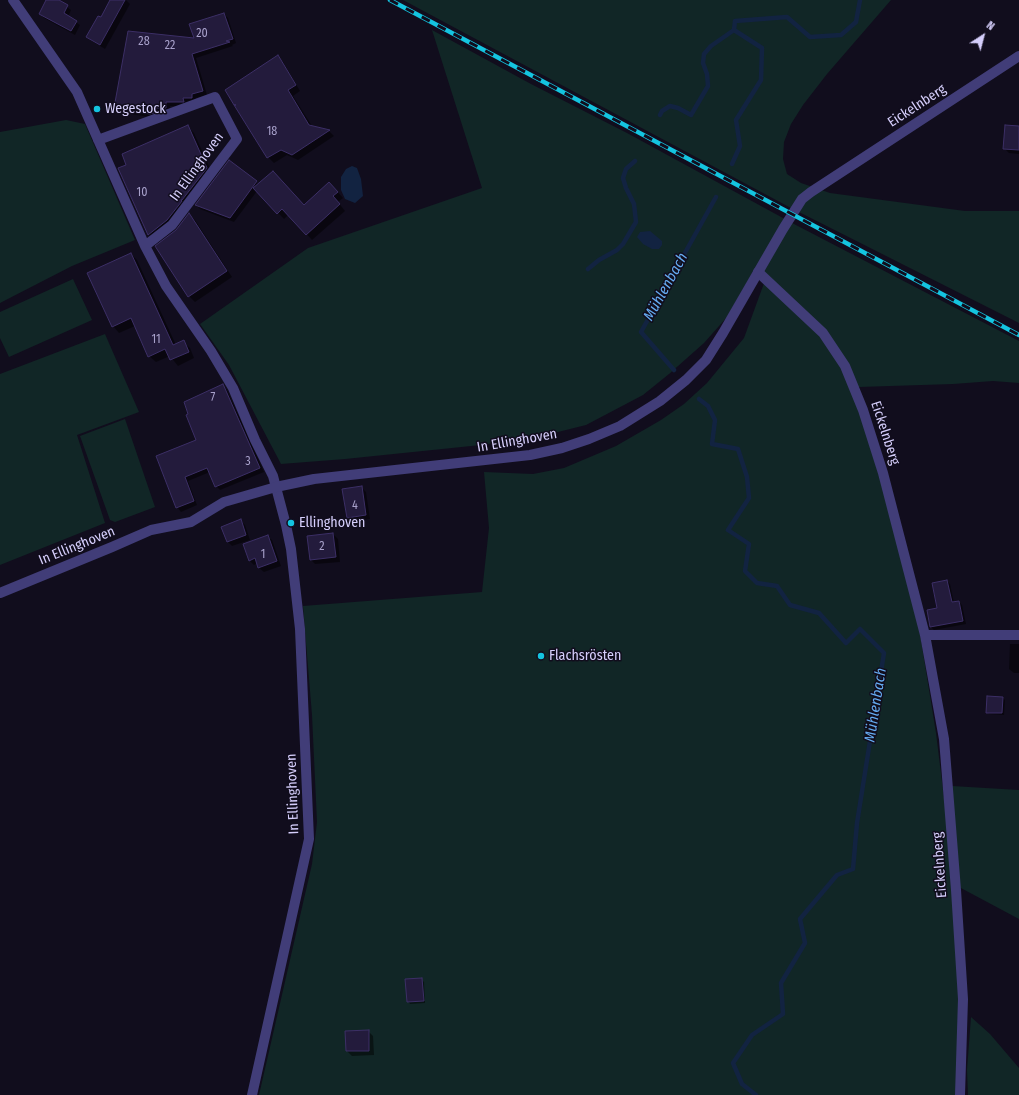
<!DOCTYPE html>
<html>
<head>
<meta charset="utf-8">
<style>
	body { margin:0 }
	#map { position:relative; width:1019px; height:1095px; overflow:hidden; background:#110d1d; font-family:"Fira Sans Condensed",sans-serif }
	canvas { display:block }
	.north { position:absolute; left:963px; top:16px; width:40px; height:40px; -webkit-text-stroke:3px #110d1d; paint-order:stroke; rotate:36deg; font-size:11px; font-weight:700; line-height:16px; text-align:center; color:#d5cefb }
	.north::after { content:''; display:block; margin:auto; width:14px; height:18px; background:#d5cefb; clip-path:polygon(50% 0,100% 100%,50% 72%,0 100%) }
</style>
</head>
<body>
<div id="map">
<canvas width="1019" height="1095"></canvas>
<div class="north">N</div>
</div>
<script>
const context = document.querySelector('canvas').getContext('2d');
context.lineJoin = 'round';
function fill(path, color) { context.fillStyle = color; context.fill(path, 'evenodd'); }
const shape = rows => new Path2D(rows.map(r => 'M' + r).join(''));
function stroke(path, color, width, dash) { context.strokeStyle = color; context.lineWidth = width; context.lineCap = dash ? 'butt' : 'round'; context.setLineDash(dash || []); context.stroke(path); }
function drawText(font, color, halo, rows, align = 'center') {
  context.font = font + ' "Fira Sans Condensed",sans-serif'; context.lineWidth = 3; context.setLineDash([]); context.textBaseline = 'middle'; context.strokeStyle = halo; context.fillStyle = color; for (const [text, x, y, turn = 0] of rows) {
    context.save(); context.translate(x, y); context.rotate((+turn || 0) * Math.PI / 180); context.textAlign = isNaN(turn) ? turn : align; if (halo) context.strokeText(text, 0, 0); context.fillText(text, 0, 0); context.restore();
  }
}
fill(shape([
	[403,0,891,0,827,74,803,105,791,124,784,142,783,159,787,174,801,183,830,193,965,211,1019,211,1019,323,791,208],
	[432,30,531,84,627,133,794,224,1019,341,1019,383,993,381,953,384,859,387,877,464,915,603,936,733,946,814,958,967,961,1095,259,1095,312,864,317,822,312,715,303,606,482,592,489,528,484,472,533,474,564,468,616,446,661,420,684,404,707,383,744,338,767,275,755,268,727,317,704,343,669,374,643,395,586,425,546,435,481,445,345,459,281,464,229,365,200,324,308,248,482,188],
	[66,120,85,124,135,240,72,266,0,303,0,132],
	[73,279,92,320,9,357,0,338,0,312],
	[105,334,139,412,77,435,105,523,0,565,0,374],
	[125,419,155,507,115,522,110,520,80,436],
	[952,786,1019,790,1019,919,959,887],
	[971,1017,990,1034,1019,1068,1019,1095,968,1095,967,1070]
]), '#112626');
fill(shape([
	[352,166,357,168,361,179,363,196,355,203,345,199,341,190,341,177,346,169],
	[650,231,662,241,662,245,659,249,652,249,643,244,637,237,640,232]
]), '#122341');
fill(shape([
	[47,0,57,0,71,10,68,17,80,25,75,35,44,18,40,14],
	[111,0,126,0,130,4,105,49,92,41,87,37,101,19],
	[224,14,228,18,236,43,232,45,233,46,196,58,207,95,196,98,196,102,186,106,170,106,170,112,158,112,158,117,155,118,119,112,115,108],
	[277,57,283,62,300,91,293,96,312,126,329,131,334,136,298,160,287,155,274,163,268,157],
	[187,126,194,133,213,175,156,241,149,235,120,169,128,165],
	[1019,127,1019,154,1009,153,1004,148],
	[229,162,258,184,305,206,335,189,343,198,338,202,345,211,312,240,289,214,284,219,257,191,234,222,200,209,196,205],
	[189,215,195,220,232,277,195,302,189,296,177,231],
	[131,254,137,260,176,345,183,342,190,348,194,358,178,366,170,356,156,362,149,356,135,326,119,333,113,326],
	[223,386,227,390,264,472,220,490,216,486,210,472,188,481,197,505,181,512,177,507,158,456,197,441],
	[361,487,366,492,370,519,353,522,348,517],
	[241,521,245,525,250,540,232,546,228,542],
	[333,534,338,539,340,562,315,564,311,560],
	[267,536,272,540,281,566,264,572,259,568,258,563,254,565,249,560],
	[947,581,950,584,954,603,959,602,962,605,966,624,934,630,931,627,928,611,938,609],
	[1010,644,1019,644,1019,673,1014,673,1009,669],
	[1003,698,1005,700,1004,715,989,714,987,712],
	[422,980,424,982,425,1003,410,1004,408,1001],
	[368,1031,373,1036,374,1055,352,1056,347,1051]
]), '#0007');
stroke(shape([
	[660,115,662,111,670,106,678,108,691,115,708,86,707,74,703,63,704,54,711,46,734,30],
	[732,164,740,146,736,120,761,80,762,48,734,30,735,21,787,17,810,37,841,35,856,22,860,0],
	[588,269,599,260,617,250,623,244,636,222,634,204,626,188,623,178,626,169,635,161],
	[674,370,641,332,716,197],
	[699,399,708,406,715,420,712,444,738,449,747,477,749,498,728,530,749,544,745,571,757,583,777,586,790,605,819,613,846,643,860,629,884,653,857,823,853,869,837,875,800,919,805,943,781,983,783,1014,752,1035,733,1063,742,1084,756,1095]
]), '#122341', 4.5);
const building = shape([
	[46,0,59,0,68,5,64,13,77,21,71,31,39,14,46,0],
	[110,0,125,0,100,45,86,37,98,16,101,17,110,0],
	[224,13,233,39,226,41,230,42,192,54,203,91,192,94,192,98,183,98,184,102,166,102,166,108,154,108,154,113,150,114,114,108,128,31,194,38,189,24,224,13],
	[278,55,296,85,288,90,309,125,330,130,292,155,281,150,267,158,234,105,236,105,234,105,225,90,278,55],
	[188,125,207,168,182,200,181,200,182,201,167,220,148,235,118,168,126,165,122,154,188,125],
	[1005,125,1019,126,1019,150,1003,149,1005,125],
	[229,160,257,181,230,218,195,205,229,160],
	[273,171,304,205,329,182,338,192,333,196,340,204,306,235,282,209,277,214,253,188,273,171],
	[189,213,227,271,188,297,155,246,176,230,189,213],
	[131,253,173,345,184,340,189,352,170,360,165,349,148,357,131,318,112,327,87,273,131,253],
	[223,384,260,468,215,487,207,468,185,477,194,501,176,508,156,456,196,440,186,415,188,414,184,402,223,384],
	[362,486,366,515,347,518,342,489,362,486],
	[241,519,246,535,227,542,221,527,241,519],
	[333,533,336,557,310,560,307,536,333,533],
	[268,535,277,561,258,568,255,558,249,561,243,544,268,535],
	[947,580,952,602,959,601,963,621,930,627,927,610,937,608,932,583,947,580],
	[987,696,1003,697,1002,713,986,713,987,696],
	[422,978,424,1001,407,1002,405,979,422,978],
	[369,1030,369,1051,346,1051,345,1031,369,1030]
]);
fill(building, '#231b3c');
stroke(building, '#3c2f66', 1);
stroke(shape([
	[13,0,77,92,145,246,166,286,211,351,233,388,255,440,273,476,286,525,291,549,300,629,309,839,252,1095],
	[98,140,215,97,237,139,172,225,145,246],
	[758,272,823,333,845,366,863,410,883,473,925,635,944,739,956,890,963,999,960,1095],
	[925,635,1019,635]
]), '#413d78', 10);
stroke(shape([
	[0,593,112,547,151,530,191,522,224,502,276,487,314,479,530,455,562,448,589,439,620,426,660,401,686,380,706,360,723,333,783,229,802,199,811,192,1019,56]
]), '#413d78', 10);
const rail = shape([
	[390,0,1019,335]
]);
stroke(rail, '#14c4e0', 4.5);
stroke(rail, '#110d1d', 3, [9]);
for (const [x, y, r, color] of [
	[97,109,4,"#14c4e0"],
	[291,523,4,"#14c4e0"],
	[541,656,4,"#14c4e0"]
]) { const dot = new Path2D(); dot.arc(x, y, r, 0, 2 * Math.PI); context.fillStyle = color; context.fill(dot); stroke(dot, '#110d1d', 1.5); }
drawText('12px', '#a8a1cb', null, [
	["20",202,34],
	["28",144,42],
	["22",170,46],
	["18",272,132],
	["10",142,193],
	["11",156,340],
	["7",213,398],
	["3",248,462],
	["4",355,506],
	["2",322,547],
	["1",263,555]
]);
drawText('14px', '#d5cefb', '#110d1d', [
	["Eickelnberg",917,106,-33],
	["In Ellinghoven",197,167,-54],
	["Eickelnberg",885,433,72],
	["In Ellinghoven",517,441,-10],
	["In Ellinghoven",77,546,-22],
	["In Ellinghoven",293,794,-92],
	["Eickelnberg",940,865,-94]
]);
drawText('14px', '#d5cefb', '#110d1d', [
	["Wegestock",105,109],
	["Ellinghoven",299,523],
	["Flachsrösten",549,656]
], 'left');
drawText('italic 15px', '#65abf1', '#110d1d', [
	["Mühlenbach",666,287,-61],
	["Mühlenbach",876,705,-81]
]);
</script>
</body>
</html>
